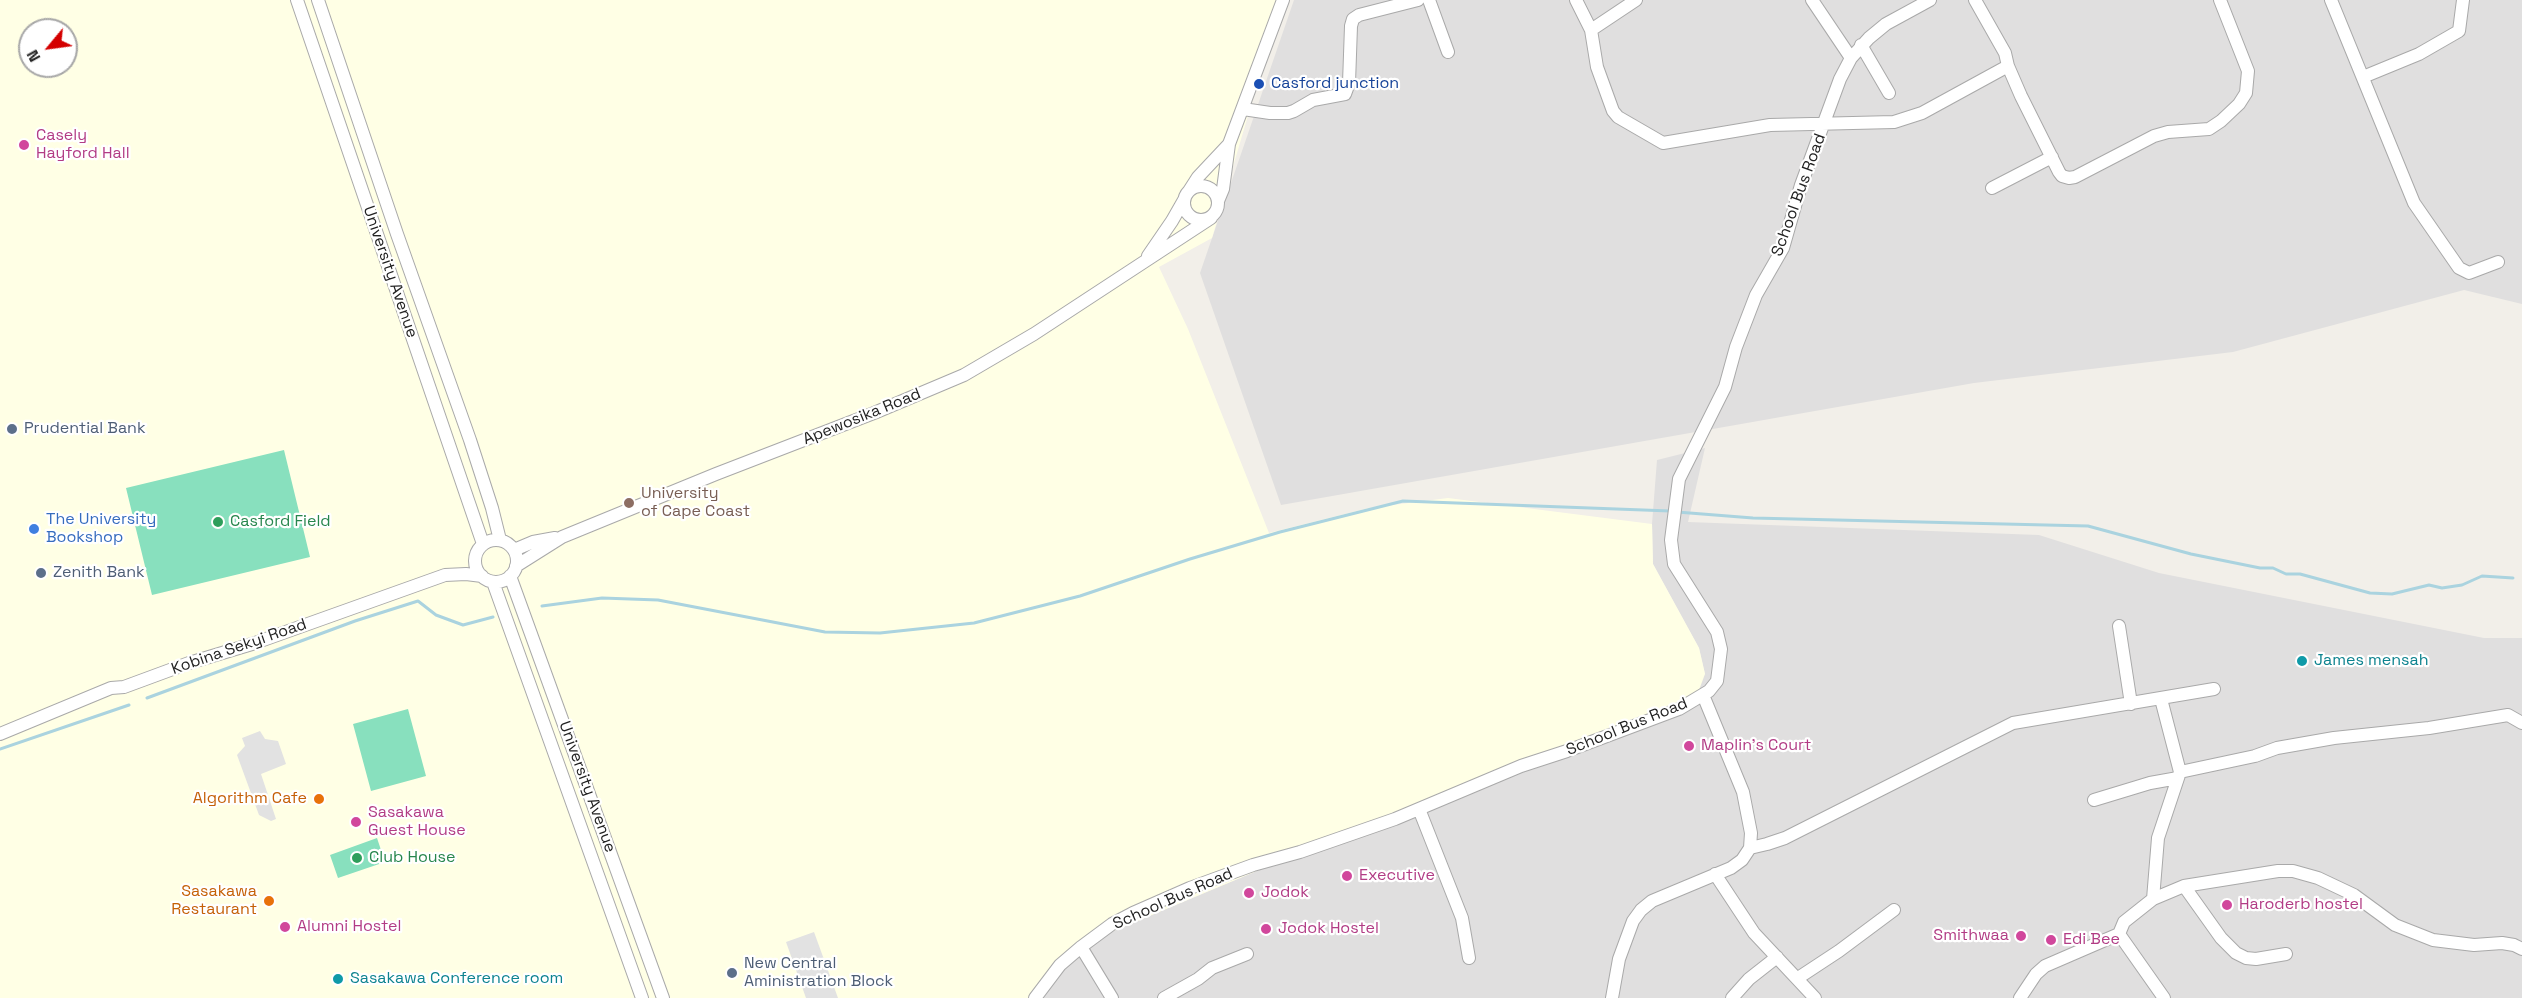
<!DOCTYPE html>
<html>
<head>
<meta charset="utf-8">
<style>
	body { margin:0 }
	#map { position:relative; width:2522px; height:998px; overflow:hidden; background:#f2efe9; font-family:"Space Grotesk",sans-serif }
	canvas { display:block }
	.north { position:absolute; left:18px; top:18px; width:60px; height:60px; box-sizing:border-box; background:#fff; border:2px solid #a7a7a7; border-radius:50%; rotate:241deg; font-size:16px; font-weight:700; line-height:24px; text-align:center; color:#222 }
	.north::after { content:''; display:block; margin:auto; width:21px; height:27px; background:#d40000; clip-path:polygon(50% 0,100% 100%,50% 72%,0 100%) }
</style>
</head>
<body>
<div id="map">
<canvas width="2522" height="998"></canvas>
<div class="north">N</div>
</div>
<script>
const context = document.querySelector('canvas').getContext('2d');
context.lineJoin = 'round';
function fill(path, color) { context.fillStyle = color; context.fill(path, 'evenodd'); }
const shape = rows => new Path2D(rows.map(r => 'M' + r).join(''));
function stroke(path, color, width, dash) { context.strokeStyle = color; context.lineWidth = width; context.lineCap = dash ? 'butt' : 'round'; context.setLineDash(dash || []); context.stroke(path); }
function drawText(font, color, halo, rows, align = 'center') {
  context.font = font + ' "Space Grotesk",sans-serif'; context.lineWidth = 4.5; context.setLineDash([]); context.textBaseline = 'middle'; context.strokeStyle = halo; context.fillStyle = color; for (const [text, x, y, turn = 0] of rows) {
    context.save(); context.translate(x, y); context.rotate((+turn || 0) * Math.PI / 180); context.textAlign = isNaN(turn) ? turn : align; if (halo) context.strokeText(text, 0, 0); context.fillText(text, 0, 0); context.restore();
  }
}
fill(shape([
	[1294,0,2522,0,2522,304,2464,290,2233,352,1974,383,1281,505,1200,273],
	[1705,448,1688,522,2039,535,2159,573,2484,638,2522,638,2522,998,1032,998,1065,951,1314,847,1705,674,1699,648,1653,564,1652,524,1657,460]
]), '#e0dfdf');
fill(shape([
	[0,0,1282,0,1212,238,1159,267,1188,329,1269,533,1369,508,1448,498,1652,524,1653,564,1699,648,1705,674,1696,698,1314,847,1066,951,1032,998,0,998],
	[30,30,66,30,66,66,30,66]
]), '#ffffe5');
fill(shape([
	[284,450,310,557,152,595,126,488],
	[408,709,426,776,371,791,353,724],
	[377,838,385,862,338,878,330,855]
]), '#88e0be');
fill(shape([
	[260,731,265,739,278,741,286,764,261,774,276,819,271,821,259,815,237,755,245,746,242,738],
	[814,932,838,998,806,998,786,942]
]), '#e2e2e2');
stroke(shape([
	[1677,512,1753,518,2088,526,2191,554,2260,568,2273,568,2286,574,2300,574,2370,593,2392,594,2429,585,2442,588,2462,585,2482,576,2513,578],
	[542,606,602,598,658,600,825,632,880,633,974,623,1080,596,1190,559,1280,532,1403,501,1670,511],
	[147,698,355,621,418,601,436,615,463,625,493,617],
	[0,749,129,705]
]), '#aad3df', 3);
const street = shape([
	[297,0,483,544],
	[318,0,397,234,470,440,492,508,500,540],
	[1429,0,1448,52],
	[1576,0,1591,30,1597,67,1613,111,1618,117,1663,143,1770,125,1894,122,1922,113,2008,66],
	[1812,0,1851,58],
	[1975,0,2005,53,2008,66,2021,96,2059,172,2062,176,2069,178,2075,177,2154,136,2168,132,2209,129,2221,121,2239,104,2246,93,2248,71,2220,0],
	[2331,0,2414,203,2459,268,2469,273,2498,262],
	[1591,30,1636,0],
	[1861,45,1889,93],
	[2363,77,2419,54,2459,31,2463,0],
	[1243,109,1270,113,1288,113,1294,111,1313,100,1345,94,1349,83,1351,26,1353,19,1359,15,1418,0],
	'1184 203a17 17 0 1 1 34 0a17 17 0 1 1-34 0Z',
	[1992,188,2052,157],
	[1189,191,1198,177,1229,144],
	[1218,201,1223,189,1229,144,1283,0],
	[1148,256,1172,221,1184,200],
	'475 561a21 21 0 1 1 42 0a21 21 0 1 1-42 0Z',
	[514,550,533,542,555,538],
	[516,566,562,537,716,474,874,413,964,375,1034,334,1211,218],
	[510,576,663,998],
	[493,582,642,998],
	[2119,626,2131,704],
	[0,734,111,688,124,687,189,663,252,644,445,575,466,574,482,576],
	[2180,772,2255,756,2277,748,2334,738,2429,728,2508,715,2522,723],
	[2094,800,2150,783,2178,778],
	[1419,809,1462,918,1469,958],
	[1750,848,1767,844,1785,838,2013,723,2214,689],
	[1715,874,1754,933,1815,998],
	[2184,886,2221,938,2236,953,2246,958,2256,959,2286,954],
	[2153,899,2158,838,2180,772,2161,699],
	[2119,934,2164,998],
	[1081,947,1112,998],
	[1798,978,1839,951,1894,910],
	[1035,998,1060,965,1081,947,1112,924,1133,913,1190,888,1253,865,1300,852,1395,819,1521,766,1567,751,1679,709,1709,691,1717,681,1721,649,1717,632,1674,564,1671,540,1679,479,1725,387,1736,347,1756,295,1783,248,1801,185,1840,79,1851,58,1869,38,1886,24,1930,0],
	[1164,998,1198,979,1212,968,1247,954],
	[1612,998,1619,959,1633,921,1641,910,1652,901,1731,868,1742,860,1750,848,1751,833,1743,792,1703,695],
	[1732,998,1749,979,1777,957],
	[2020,998,2036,974,2045,966,2119,934,2124,922,2153,899,2184,886,2278,871,2293,871,2318,878,2354,895,2395,925,2433,940,2474,945,2502,943,2514,945,2522,949]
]);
stroke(street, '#a9a9a9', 14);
stroke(street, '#fff', 12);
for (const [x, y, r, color] of [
	[1259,84,6,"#1a4fb4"],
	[24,145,6,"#d1479c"],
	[12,429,6,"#5c6f8a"],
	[629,503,6,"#8d6e63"],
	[218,522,6,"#2e9e5b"],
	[34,529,6,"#3f7fe0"],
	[41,573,6,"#5c6f8a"],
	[2302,661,6,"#0f9aa8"],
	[1689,746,6,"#d1479c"],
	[319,799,6,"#e8710a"],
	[356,822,6,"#d1479c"],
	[357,858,6,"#2e9e5b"],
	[1347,876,6,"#d1479c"],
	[1249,893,6,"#d1479c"],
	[269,901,6,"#e8710a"],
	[2227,905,6,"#d1479c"],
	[285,927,6,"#d1479c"],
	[1266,929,6,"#d1479c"],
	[2021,936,6,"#d1479c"],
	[2051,940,6,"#d1479c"],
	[732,973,6,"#5c6f8a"],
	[338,979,6,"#0f9aa8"]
]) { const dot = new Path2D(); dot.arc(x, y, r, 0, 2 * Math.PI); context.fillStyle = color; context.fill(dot); stroke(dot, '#fff', 2); }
drawText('16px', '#164399', '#fff', [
	["Casford junction",1271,84]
], 'left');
drawText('16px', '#b23c85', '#fff', [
	["Casely",36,136],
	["Hayford Hall",36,154],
	["Maplin's Court",1701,746],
	["Sasakawa",368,813],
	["Guest House",368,831],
	["Executive",1359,876],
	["Jodok",1261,893],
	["Haroderb hostel",2239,905],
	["Alumni Hostel",297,927],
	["Jodok Hostel",1278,929],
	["Smithwaa",2009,936,"right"],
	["Edi Bee",2063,940]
], 'left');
drawText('16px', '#222', '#fff', [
	["School Bus Road",1799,195,-70],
	["University Avenue",390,272,71],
	["Apewosika Road",862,417,-22],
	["Kobina Sekyi Road",239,647,-19],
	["School Bus Road",1627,727,-22],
	["University Avenue",587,787,70],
	["School Bus Road",1173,899,-24]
]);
drawText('16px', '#4e5e75', '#fff', [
	["Prudential Bank",24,429],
	["Zenith Bank",53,573],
	["New Central",744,964],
	["Aministration Block",744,982]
], 'left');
drawText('16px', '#785e54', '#fff', [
	["University",641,494],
	["of Cape Coast",641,512]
], 'left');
drawText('16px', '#366cbe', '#fff', [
	["The University",46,520],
	["Bookshop",46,538]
], 'left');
drawText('16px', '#27864d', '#fff', [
	["Casford Field",230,522],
	["Club House",369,858]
], 'left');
drawText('16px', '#0d838f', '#fff', [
	["James mensah",2314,661],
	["Sasakawa Conference room",350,979]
], 'left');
drawText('16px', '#c56008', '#fff', [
	["Algorithm Cafe",307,799],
	["Sasakawa",257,892],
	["Restaurant",257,910]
], 'right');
</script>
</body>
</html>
